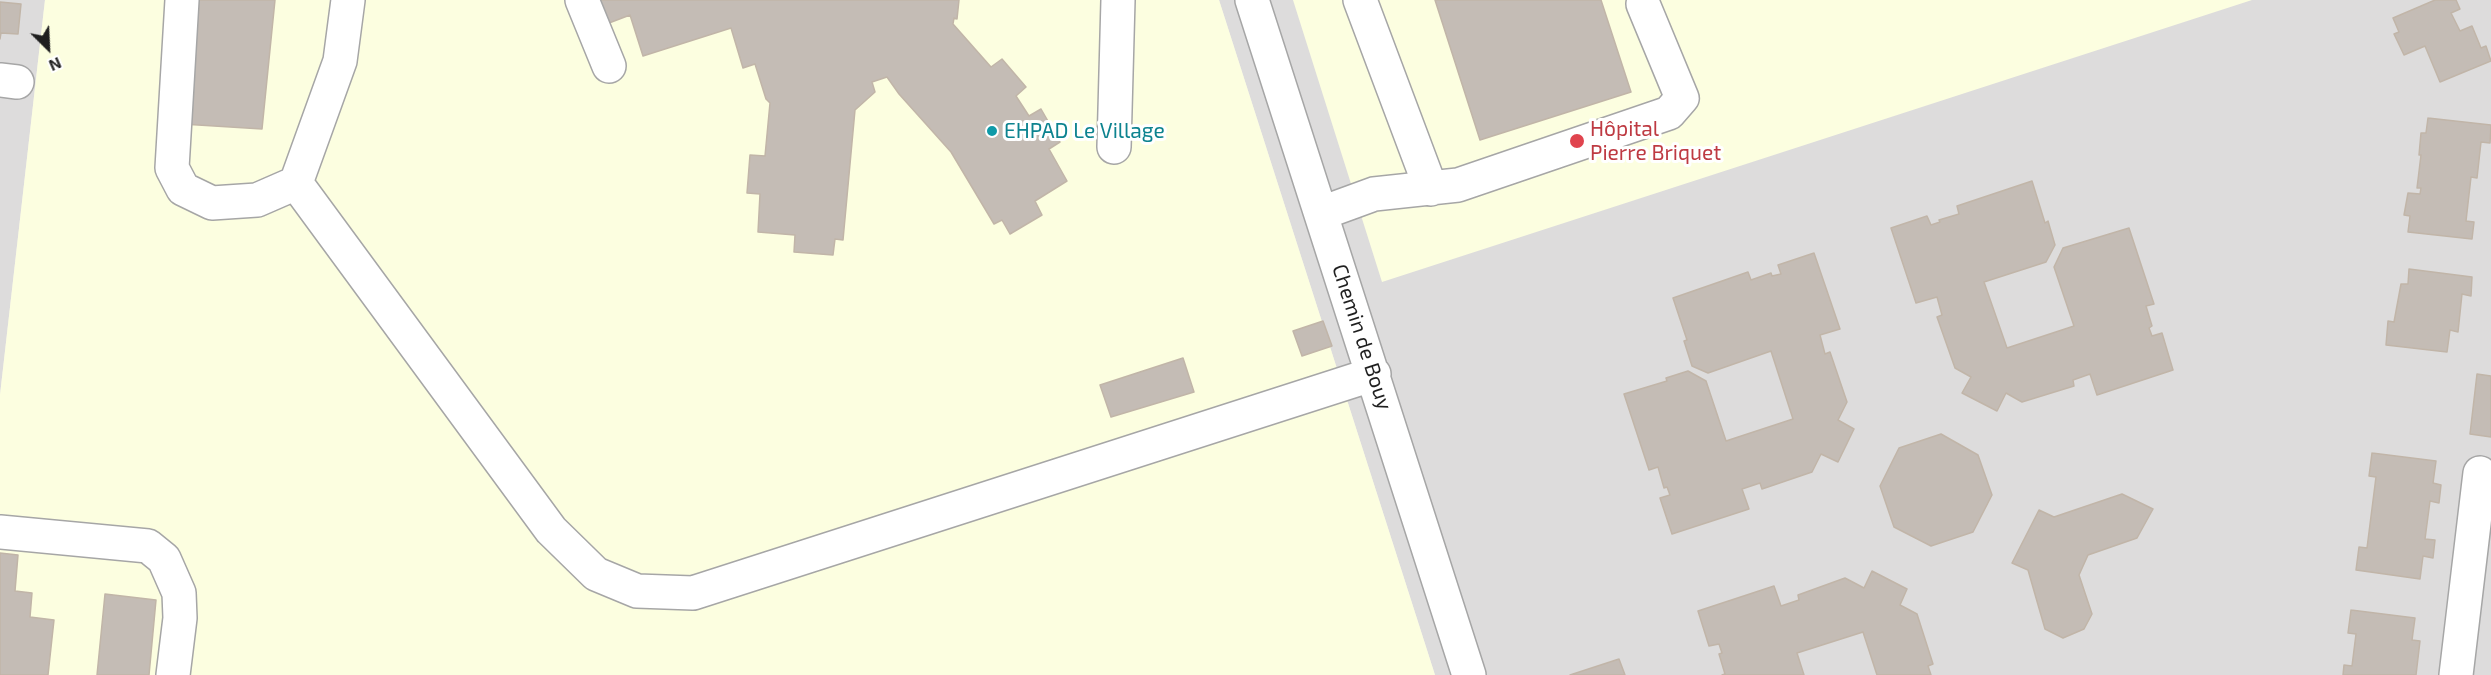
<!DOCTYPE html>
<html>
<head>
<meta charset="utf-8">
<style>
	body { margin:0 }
	#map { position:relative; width:2491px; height:675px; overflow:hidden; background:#f0ede6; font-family:"Exo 2",sans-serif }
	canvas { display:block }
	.north { position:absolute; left:18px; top:18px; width:60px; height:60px; -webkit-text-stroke:4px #fff; paint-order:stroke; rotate:156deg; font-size:16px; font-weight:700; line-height:24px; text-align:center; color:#1f1f1f }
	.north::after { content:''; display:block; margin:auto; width:21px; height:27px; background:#1f1f1f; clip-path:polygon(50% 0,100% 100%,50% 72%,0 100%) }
</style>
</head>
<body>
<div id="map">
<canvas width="2491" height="675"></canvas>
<div class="north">N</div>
</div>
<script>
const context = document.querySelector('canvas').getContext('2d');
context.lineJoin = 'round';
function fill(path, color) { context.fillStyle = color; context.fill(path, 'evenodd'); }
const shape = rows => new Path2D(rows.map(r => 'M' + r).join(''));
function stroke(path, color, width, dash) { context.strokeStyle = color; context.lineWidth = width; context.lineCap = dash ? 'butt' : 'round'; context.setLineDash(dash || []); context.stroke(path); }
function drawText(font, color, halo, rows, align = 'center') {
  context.font = font + ' "Exo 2",sans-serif'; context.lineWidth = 6; context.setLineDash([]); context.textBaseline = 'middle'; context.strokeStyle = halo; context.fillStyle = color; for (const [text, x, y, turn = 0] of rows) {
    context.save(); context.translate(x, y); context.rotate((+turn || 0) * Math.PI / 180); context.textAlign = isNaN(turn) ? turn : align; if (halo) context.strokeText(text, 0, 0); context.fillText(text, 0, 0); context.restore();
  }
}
fill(shape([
	[0,0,45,0,0,395],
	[1219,0,2491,0,2491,675,1435,675]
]), '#dddcdc');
fill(shape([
	[45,0,1219,0,1435,675,0,675,0,395],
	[1293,0,2252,0,1382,282]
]), '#fcfee0');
const building = shape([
	[195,0,275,0,262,129,182,124,195,0],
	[598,0,959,0,957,19,954,18,953,24,991,67,1002,59,1026,87,1016,96,1029,116,1041,109,1060,142,1049,149,1067,181,1035,201,1042,215,1010,234,1002,220,994,224,951,152,899,94,887,77,872,82,875,92,855,110,843,240,835,239,833,255,794,252,795,235,758,232,760,194,747,193,750,155,765,156,770,103,766,99,755,64,743,68,731,28,643,56,630,15,609,23,598,0],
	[1435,0,1601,0,1631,92,1480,140,1435,0],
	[2435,0,2456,0,2460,9,2451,13,2460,31,2472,26,2481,48,2486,46,2491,61,2440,82,2425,46,2404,55,2394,34,2399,32,2393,18,2435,0],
	[0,2,21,4,18,34,1,33,0,39,0,2],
	[2428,118,2491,125,2490,143,2481,142,2477,178,2471,177,2466,221,2474,222,2472,239,2408,232,2410,216,2404,215,2408,193,2420,194,2421,188,2417,188,2421,155,2419,155,2421,133,2426,133,2428,118],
	[2032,181,2045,223,2048,221,2055,245,2046,262,1984,282,2007,348,2074,326,2054,267,2063,248,2129,228,2154,304,2146,306,2152,326,2149,328,2152,336,2162,333,2173,370,2097,395,2090,374,2073,380,2074,386,2022,402,2006,393,1997,411,1962,393,1971,377,1955,368,1937,317,1942,315,1937,297,1916,303,1891,228,1927,216,1931,225,1940,222,1939,220,1959,214,1957,206,2032,181],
	[1814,253,1840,329,1820,335,1825,354,1830,352,1847,402,1838,420,1854,429,1838,462,1821,454,1812,472,1762,489,1760,483,1742,489,1749,509,1672,534,1660,498,1670,495,1667,487,1664,488,1658,467,1649,470,1624,394,1667,381,1666,378,1688,371,1706,381,1726,441,1793,419,1771,351,1708,373,1692,366,1684,341,1687,340,1673,298,1748,272,1751,280,1771,273,1772,276,1781,274,1778,265,1814,253],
	[2409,269,2472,277,2471,296,2462,294,2458,332,2450,330,2447,352,2386,345,2388,321,2394,322,2401,284,2408,284,2409,269],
	[1323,321,1332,346,1302,356,1293,331,1323,321],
	[1183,358,1194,392,1111,417,1100,385,1183,358],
	[2477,374,2491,376,2491,437,2470,434,2477,374],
	[1941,434,1978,455,1992,495,1973,532,1931,546,1894,527,1880,486,1899,448,1941,434],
	[2372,453,2436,461,2433,483,2441,485,2439,503,2430,501,2425,539,2435,540,2433,558,2423,556,2420,579,2356,570,2359,547,2367,548,2376,477,2369,476,2372,453],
	[2122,494,2153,509,2137,538,2088,555,2079,575,2092,614,2084,629,2063,638,2045,629,2028,570,2012,563,2039,510,2054,517,2122,494],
	[0,553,18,555,15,591,32,593,30,617,54,620,48,675,0,675,0,553],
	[1872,571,1907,589,1900,605,1917,614,1933,664,1928,666,1931,675,1877,675,1863,632,1797,653,1804,675,1722,675,1725,674,1719,654,1722,653,1719,644,1709,646,1698,611,1774,586,1781,606,1799,600,1798,595,1845,578,1864,588,1872,571],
	[105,594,156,600,149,675,97,675,105,594],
	[2351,610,2415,618,2412,640,2420,641,2416,675,2343,675,2344,665,2352,666,2356,634,2348,633,2351,610],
	[1619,659,1625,675,1570,675,1619,659]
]);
fill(building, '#c4bcb5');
stroke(building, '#c1b5a8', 1.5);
const minor = shape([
	[182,0,172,168,183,189,212,203,257,200,296,183],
	[348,0,340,61,296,183,551,530,596,574,637,591,693,593,1374,374],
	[582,0,609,66],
	[1252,0,1469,675],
	[1360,0,1431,189],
	[0,80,17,82],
	[1114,147,1118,0],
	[1322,213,1374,194,1458,185,1669,113,1682,98,1643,4],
	[0,532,148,546,164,559,179,593,180,618,173,675],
	[2456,675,2480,473]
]);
stroke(minor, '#a6a6a6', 36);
stroke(minor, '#fff', 33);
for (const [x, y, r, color] of [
	[992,131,6,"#0f9aa8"],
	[1577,141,8,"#e0444e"]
]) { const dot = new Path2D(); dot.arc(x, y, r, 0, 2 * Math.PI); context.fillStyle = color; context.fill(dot); stroke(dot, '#fff', 2); }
drawText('21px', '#be3a42', '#fff', [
	["Hôpital",1590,129],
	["Pierre Briquet",1590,153]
], 'left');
drawText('21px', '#0d838f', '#fff', [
	["EHPAD Le Village",1004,131]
], 'left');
drawText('21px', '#1f1f1f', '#fff', [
	["Chemin de Bouy",1362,337,72]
]);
</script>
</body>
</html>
